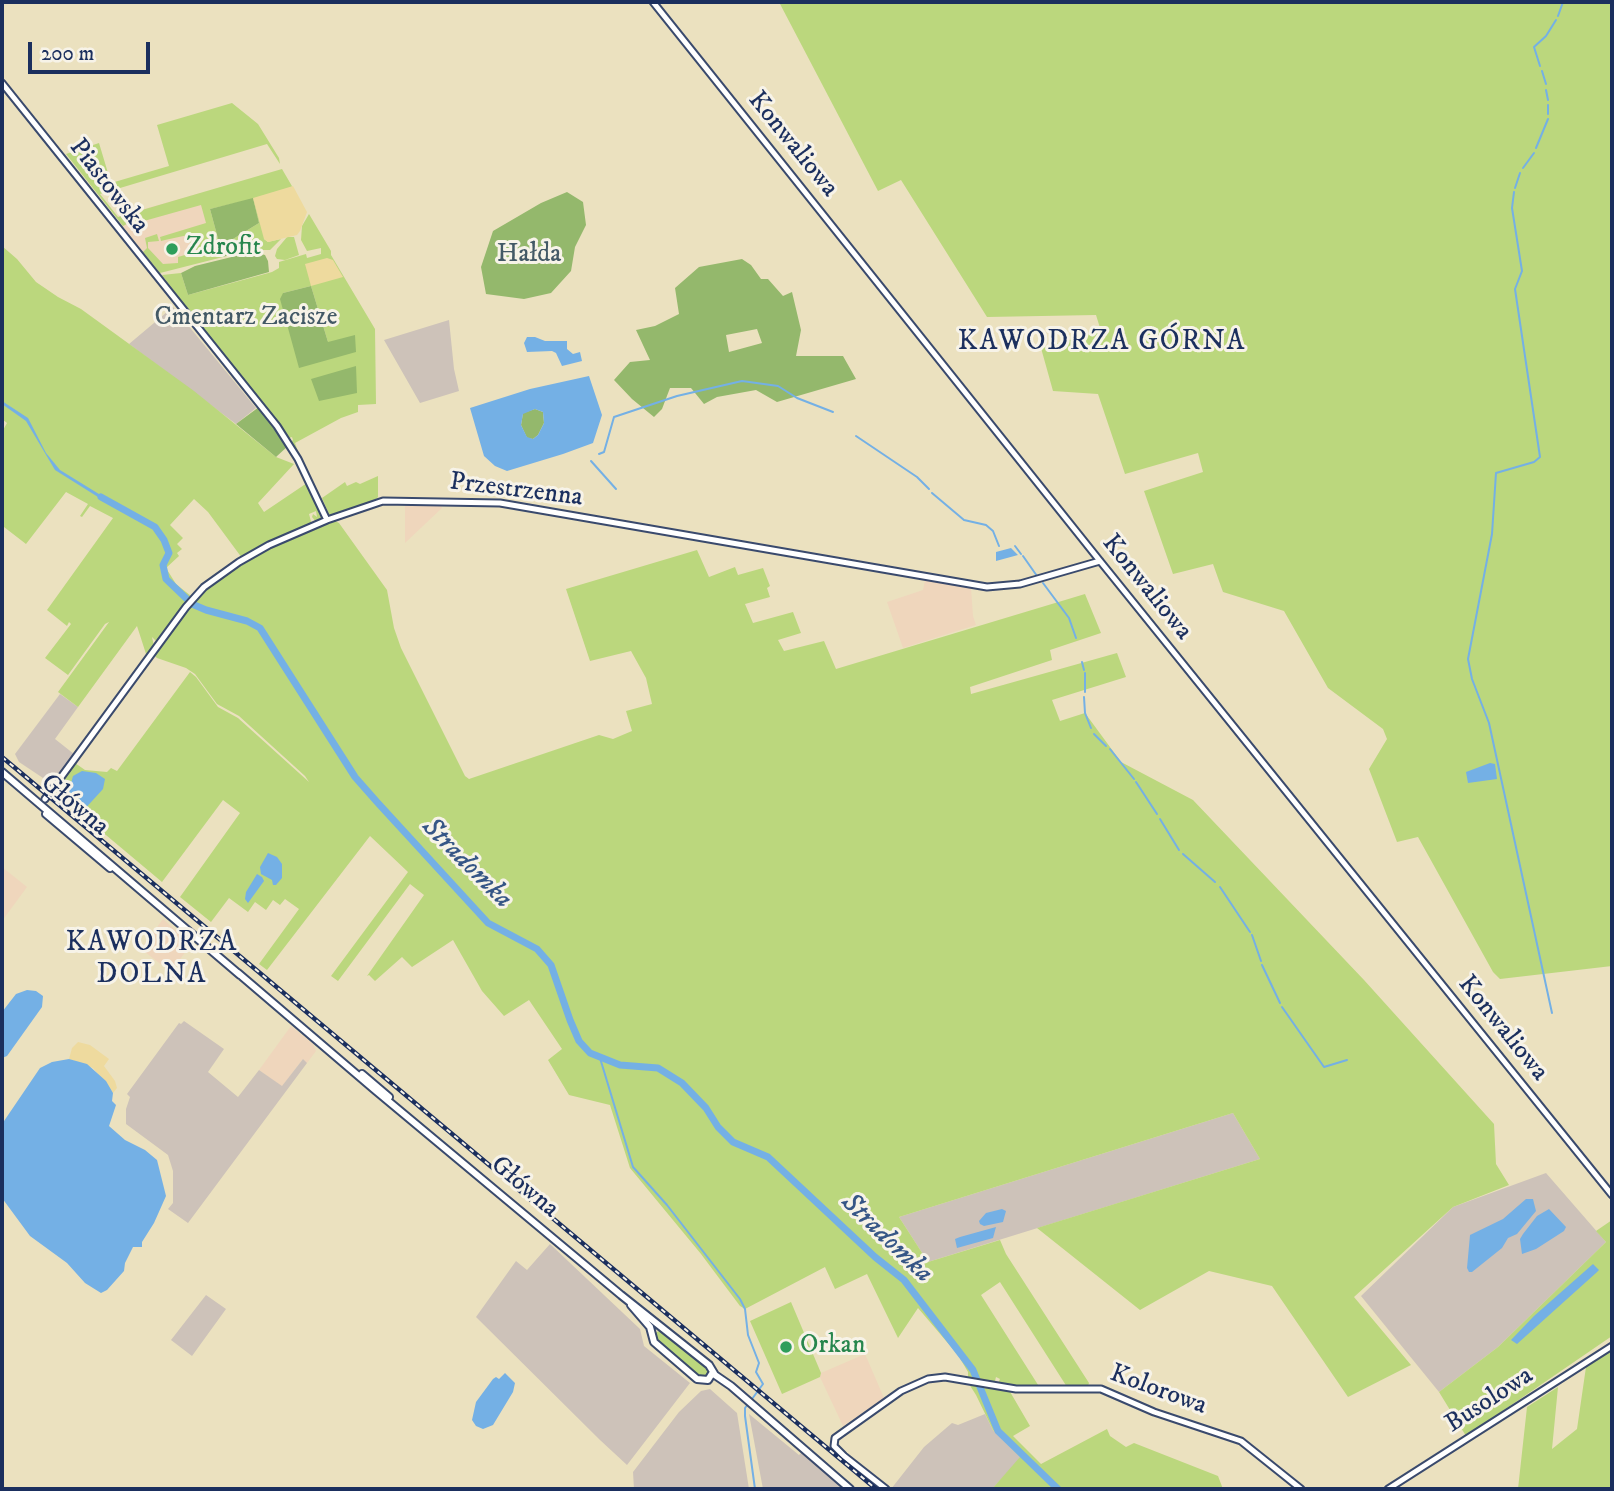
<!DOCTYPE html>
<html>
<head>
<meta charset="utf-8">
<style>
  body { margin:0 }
  #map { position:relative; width:1614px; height:1491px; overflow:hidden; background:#ebe1bf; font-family:"IM FELL DW Pica",serif }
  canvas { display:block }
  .frame { position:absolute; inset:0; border:4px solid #1b2f5e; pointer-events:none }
  .scale { position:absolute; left:28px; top:42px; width:122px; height:32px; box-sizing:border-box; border:4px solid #1b2f5e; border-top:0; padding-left:9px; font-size:21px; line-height:24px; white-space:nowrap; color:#1b2f5e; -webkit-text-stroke:5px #f7f3e8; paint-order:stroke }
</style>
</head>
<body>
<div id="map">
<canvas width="1614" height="1491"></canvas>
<div class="frame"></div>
<div class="scale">200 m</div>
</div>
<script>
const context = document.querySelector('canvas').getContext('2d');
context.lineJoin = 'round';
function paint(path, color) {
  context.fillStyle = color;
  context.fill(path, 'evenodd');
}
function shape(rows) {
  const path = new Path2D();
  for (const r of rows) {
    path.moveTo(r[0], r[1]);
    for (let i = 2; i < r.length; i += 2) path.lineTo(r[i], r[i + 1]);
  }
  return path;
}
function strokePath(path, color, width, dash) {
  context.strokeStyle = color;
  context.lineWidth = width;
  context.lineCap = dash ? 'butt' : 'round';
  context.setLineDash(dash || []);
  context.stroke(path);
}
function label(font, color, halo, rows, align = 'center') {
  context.font = font + ' "IM FELL DW Pica",serif';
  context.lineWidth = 6;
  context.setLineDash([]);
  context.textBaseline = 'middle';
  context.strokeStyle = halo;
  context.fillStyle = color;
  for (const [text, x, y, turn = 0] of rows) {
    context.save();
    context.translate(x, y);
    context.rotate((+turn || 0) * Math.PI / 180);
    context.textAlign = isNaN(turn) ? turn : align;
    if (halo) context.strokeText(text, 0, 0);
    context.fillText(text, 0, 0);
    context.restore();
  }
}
paint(shape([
  [200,193,218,258,158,271,116,217],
  [441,505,442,508,405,543,405,506],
  [925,580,971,588,973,616,976,625,903,648,887,602,923,590],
  [2,867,27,887,2,921],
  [163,919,191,944,171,972,141,949],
  [291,1026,313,1044,316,1051,307,1063,302,1060,282,1087,259,1070],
  [865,1354,884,1398,843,1426,820,1377,821,1373]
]), '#efd6bc');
paint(shape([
  [173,307,256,408,236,424,129,344],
  [449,320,454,369,459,391,420,403,384,340],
  [60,694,78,707,55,739,74,754,52,784,19,762,15,754],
  [184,1021,224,1049,208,1072,238,1097,259,1070,282,1086,303,1059,307,1063,188,1223,168,1209,173,1203,173,1171,168,1155,126,1124,126,1109,130,1097,127,1094,179,1023,181,1024],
  [1233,1113,1260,1159,928,1262,899,1217],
  [1546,1173,1606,1242,1498,1347,1439,1392,1361,1296,1453,1207],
  [550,1244,640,1329,644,1346,690,1383,627,1465,600,1440,476,1317,516,1261,527,1270],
  [206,1295,226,1309,192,1356,171,1340],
  [710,1389,737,1413,749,1489,634,1489,633,1472,679,1412,701,1391],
  [749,1414,799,1455,805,1449,855,1489,763,1489],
  [985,1414,993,1430,1021,1458,992,1489,891,1489,924,1447,952,1423,958,1425]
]), '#cdc2b9');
paint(shape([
  [779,2,1612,2,1612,966,1500,979,1493,972,1418,837,1397,842,1369,769,1387,739,1383,729,1328,688,1284,611,1223,592,1213,564,1173,574,1144,491,1203,472,1198,453,1125,474,1098,394,1053,391,1041,348,1101,331,1096,315,987,317,901,180,878,191],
  [232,103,258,124,279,158,280,164,267,144,100,194,118,217,282,169,296,193,292,186,264,239,268,242,281,239,270,250,251,250,236,253,233,239,259,223,253,199,210,209,223,257,160,273,143,252,147,248,145,238,157,234,159,241,148,242,148,248,163,264,178,263,178,257,192,253,188,235,165,240,161,241,160,237,206,223,201,205,144,221,144,224,139,225,127,224,123,226,66,154,99,143,111,183,169,166,157,125],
  [309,214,331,251,331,255,375,329,376,404,358,405,358,412,341,418,295,443,300,457,291,442,293,440,292,437,289,438,253,390,194,318,162,275,181,273,188,295,272,272,279,268,279,262,306,254,307,258,321,254,321,248,307,251,301,240,302,226],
  [311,286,328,342,283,293],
  [287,237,294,237,299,255,285,260,277,259,275,256,277,249],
  [2,246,17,259,36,282,58,297,81,309,194,391,276,457,294,464,258,503,264,512,307,483,322,514,321,521,317,523,312,517,313,514,317,517,316,511,309,514,312,525,269,543,242,558,208,512,194,499,170,525,183,538,177,544,182,549,177,553,179,556,166,568,176,584,191,596,159,641,156,641,152,637,154,646,147,657,137,626,78,707,58,692,109,622,105,624,68,675,45,658,71,624,69,622,67,626,47,610,113,518,90,506,82,517,80,516,88,504,66,492,26,544,4,527,2,529,2,432,7,423,2,419],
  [378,476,378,497,374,502,332,516,329,514,322,498,345,482,347,486,356,482,360,484],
  [335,521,339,523,387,590,394,628,401,648,465,776,469,779,599,735,613,739,632,731,626,711,652,704,646,678,631,651,590,661,566,589,697,550,709,577,735,567,738,575,763,568,770,586,767,588,770,597,745,604,753,623,793,612,801,633,778,640,784,651,824,641,836,669,1085,594,1101,633,1050,650,1052,660,970,687,971,694,1117,653,1126,677,1052,700,1060,721,1085,713,1121,762,1193,800,1364,980,1494,1124,1496,1164,1509,1185,1453,1207,1354,1297,1411,1365,1348,1397,1272,1286,1209,1271,1140,1310,1037,1228,1260,1159,1233,1113,899,1217,928,1262,1000,1240,1006,1254,1089,1383,1088,1386,1067,1387,1000,1282,981,1295,1040,1388,997,1385,1000,1379,996,1377,994,1385,968,1380,968,1372,958,1355,918,1308,898,1338,867,1274,835,1289,825,1267,745,1309,740,1306,701,1254,630,1168,610,1105,569,1095,548,1060,562,1049,529,1000,504,1016,482,991,453,940,412,967,402,957,375,981,369,975,367,976,424,895,410,884,338,981,331,976,408,872,370,836,267,970,259,964,299,909,285,899,280,905,273,900,266,910,255,902,248,912,229,898,211,922,180,897,240,813,223,800,162,882,94,825,73,811,55,793,75,763,85,770,107,772,111,768,117,771,190,672,196,677,218,707,238,718,309,782,305,776,239,716,217,704,195,674,186,668,157,658,154,655,199,594,217,581,270,547],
  [1612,1220,1612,1336,1466,1436,1439,1392,1498,1347,1606,1242,1596,1231],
  [791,1302,821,1373,820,1377,782,1394,750,1321],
  [659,1331,662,1331,707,1365,710,1374,702,1378,695,1374,658,1344,655,1333],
  [1612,1350,1612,1489,1518,1489,1527,1407,1558,1387,1552,1449,1577,1429,1586,1367],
  [969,1384,1009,1390,1030,1426,1013,1436,1041,1464,1107,1429,1110,1436,1126,1447,1134,1443,1218,1476,1223,1489,992,1489,1020,1457,993,1430,976,1395]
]), '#bbd77d');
paint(shape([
  [567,192,583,202,586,225,575,247,571,271,551,293,524,299,486,294,481,267,493,231,541,203],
  [253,198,259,223,233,239,236,253,223,257,210,209],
  [252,252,265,255,268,261,269,272,188,295,181,273,195,266],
  [742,259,751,265,761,279,768,279,783,296,792,292,801,330,796,356,843,356,856,379,777,402,756,390,717,397,704,404,691,388,670,388,662,409,654,417,632,399,614,380,630,362,650,360,636,330,655,326,679,314,675,288,699,267],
  [757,329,762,343,729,352,726,335],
  [311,286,328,342,355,335,356,352,299,368,280,299,283,293],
  [356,366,357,393,319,401,311,379],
  [259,407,288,446,276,457,236,424],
  [535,409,543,412,544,423,538,435,533,439,527,438,521,425,523,413]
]), '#94b86c');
paint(shape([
  [293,186,307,212,300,231,297,235,268,242,264,239,253,198],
  [327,258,333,260,343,277,311,286,305,264],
  [78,1042,90,1045,109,1059,104,1066,115,1081,117,1088,113,1093,93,1068,69,1059,72,1048]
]), '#eeda9e');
paint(shape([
  [527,337,535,337,545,341,567,341,567,349,573,354,580,352,582,361,562,366,556,353,552,351,527,352,524,343],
  [589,376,602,415,593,443,563,454,507,471,495,466,484,456,470,408,530,389],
  [535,409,543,412,544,423,538,435,533,439,527,437,521,425,523,414],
  [2,401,28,418,46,453,60,470,107,499,106,502,55,470,26,421,2,404],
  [1011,548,1018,555,996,561,996,552],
  [1490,763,1495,764,1497,779,1468,783,1466,772],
  [82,771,96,773,105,779,103,789,82,812,71,807,67,797,73,776],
  [268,853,277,857,282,864,282,878,276,885,273,885,272,880,261,874,260,867],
  [257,874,262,877,264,881,248,903,245,899,246,892],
  [27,990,36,991,43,996,42,1007,7,1056,2,1058,2,1012,16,994],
  [69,1059,87,1064,106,1081,113,1093,112,1101,116,1105,109,1126,125,1140,145,1150,157,1160,166,1196,154,1223,142,1242,142,1247,133,1247,125,1263,124,1271,107,1290,101,1293,85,1283,67,1263,30,1236,2,1198,2,1124,40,1068,52,1062],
  [1526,1199,1533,1199,1536,1211,1517,1234,1508,1238,1502,1248,1472,1272,1469,1272,1467,1268,1470,1235,1503,1219],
  [1002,1209,1006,1211,1003,1222,984,1226,980,1224,979,1221,986,1213],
  [1549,1209,1566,1227,1564,1231,1536,1249,1522,1254,1520,1239,1523,1234,1537,1216],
  [996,1227,993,1238,957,1248,955,1239,960,1237],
  [1593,1264,1599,1270,1596,1273,1517,1344,1511,1340,1534,1316],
  [505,1373,515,1383,513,1392,493,1425,483,1429,476,1426,472,1420,476,1402,493,1379,496,1377,499,1379]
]), '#74b0e5');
strokePath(shape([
  [1558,16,1563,2],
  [1540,66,1534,47,1546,36,1556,20],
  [1542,71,1546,84],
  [1546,90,1548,100],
  [1548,105,1548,114],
  [1536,148,1548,119],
  [1523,168,1534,153],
  [1515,188,1520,173],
  [1514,192,1512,208,1522,271,1515,289,1540,457,1534,462,1496,473,1492,534,1468,659,1472,679,1489,723,1552,1013],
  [856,436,917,477,929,489],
  [599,454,604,452,614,417,677,396,742,381,778,386,797,398,833,412],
  [591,461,616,489],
  [932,493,964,520,986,525,993,531,999,546],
  [1015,546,1021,554],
  [1023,556,1037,576],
  [1043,583,1069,618,1076,638],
  [1082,662,1084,670],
  [1085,673,1085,692],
  [1084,697,1085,713,1091,728],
  [1094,734,1106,746],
  [1110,749,1134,779],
  [1136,782,1157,814],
  [1160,819,1179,850],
  [1183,854,1215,882],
  [1220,887,1250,932],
  [1252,935,1261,961],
  [1262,965,1280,1003],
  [1282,1007,1324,1067,1347,1060],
  [600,1058,633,1167,667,1205,740,1299,745,1309,748,1335,759,1363,756,1372,763,1384,752,1399],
  [748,1404,745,1408,745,1416,755,1489]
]), '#74b0e5', 2);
strokePath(shape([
  [101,497,155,527,164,540,169,553,163,565,166,579,190,602],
  [192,604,206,610,247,621,260,628,355,777,377,802,488,923,537,949,551,965,570,1020,579,1041,590,1053,620,1065,658,1068,682,1083,706,1108,718,1127,733,1142,768,1157,875,1257,904,1280,973,1370,998,1431,1058,1489]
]), '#74b0e5', 7);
const tertiary = shape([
  [653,2,1100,561,1612,1195],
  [2,83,277,426,298,459,327,520],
  [45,799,186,607,204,587,239,562,269,545,327,520,383,501,500,503,987,587,1020,584,1100,561],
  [886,1489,844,1456,834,1446,835,1438,901,1391,928,1379,945,1377,1016,1389,1101,1389,1154,1412,1241,1441,1301,1489],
  [1388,1489,1612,1346]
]);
const primary = shape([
  [2,772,240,975],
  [46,814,110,868],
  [238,973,375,1090,621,1295,709,1365,715,1375,731,1386,850,1489],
  [362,1074,389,1097],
  [631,1305,650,1327,654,1342,697,1379,708,1380,713,1372]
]);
strokePath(tertiary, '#3a4a6d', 9);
strokePath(primary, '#3a4a6d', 10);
strokePath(tertiary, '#fff', 5);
strokePath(primary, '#fff', 6);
const rail = shape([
  [2,757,876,1489]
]);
strokePath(rail, '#1b2f5e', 4.5);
strokePath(rail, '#f7f3e8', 2, [5]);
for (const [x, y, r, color] of [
  [172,249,7,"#2e9e5b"],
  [786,1347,7,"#2e9e5b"]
]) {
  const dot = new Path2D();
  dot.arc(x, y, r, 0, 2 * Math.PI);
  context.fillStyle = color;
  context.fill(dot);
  strokePath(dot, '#f7f3e8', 2.5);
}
label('26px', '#1b2f5e', '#f7f3e8', [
  ["Konwaliowa",792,145,51],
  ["Piastowska",108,187,52],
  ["Przestrzenna",516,491,7],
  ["Konwaliowa",1146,588,51],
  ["Główna",74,806,40],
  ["Konwaliowa",1502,1029,51],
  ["Główna",524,1188,40],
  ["Kolorowa",1158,1391,20],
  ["Busolowa",1490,1401,-33]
]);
label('26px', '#27864d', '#f7f3e8', [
  ["Zdrofit",186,249],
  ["Orkan",800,1347]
], 'left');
label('26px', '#435966', '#f7f3e8', [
  ["Hałda",529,256],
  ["Cmentarz Zacisze",246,319]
]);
context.letterSpacing = '2px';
label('28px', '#1b2f5e', '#f7f3e8', [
  ["KAWODRZA GÓRNA",1102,343],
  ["KAWODRZA",152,944],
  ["DOLNA",152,976]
]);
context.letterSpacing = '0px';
label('italic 28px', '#365686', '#f7f3e8', [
  ["Stradomka",466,864,45],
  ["Stradomka",886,1239,44]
]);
</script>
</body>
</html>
